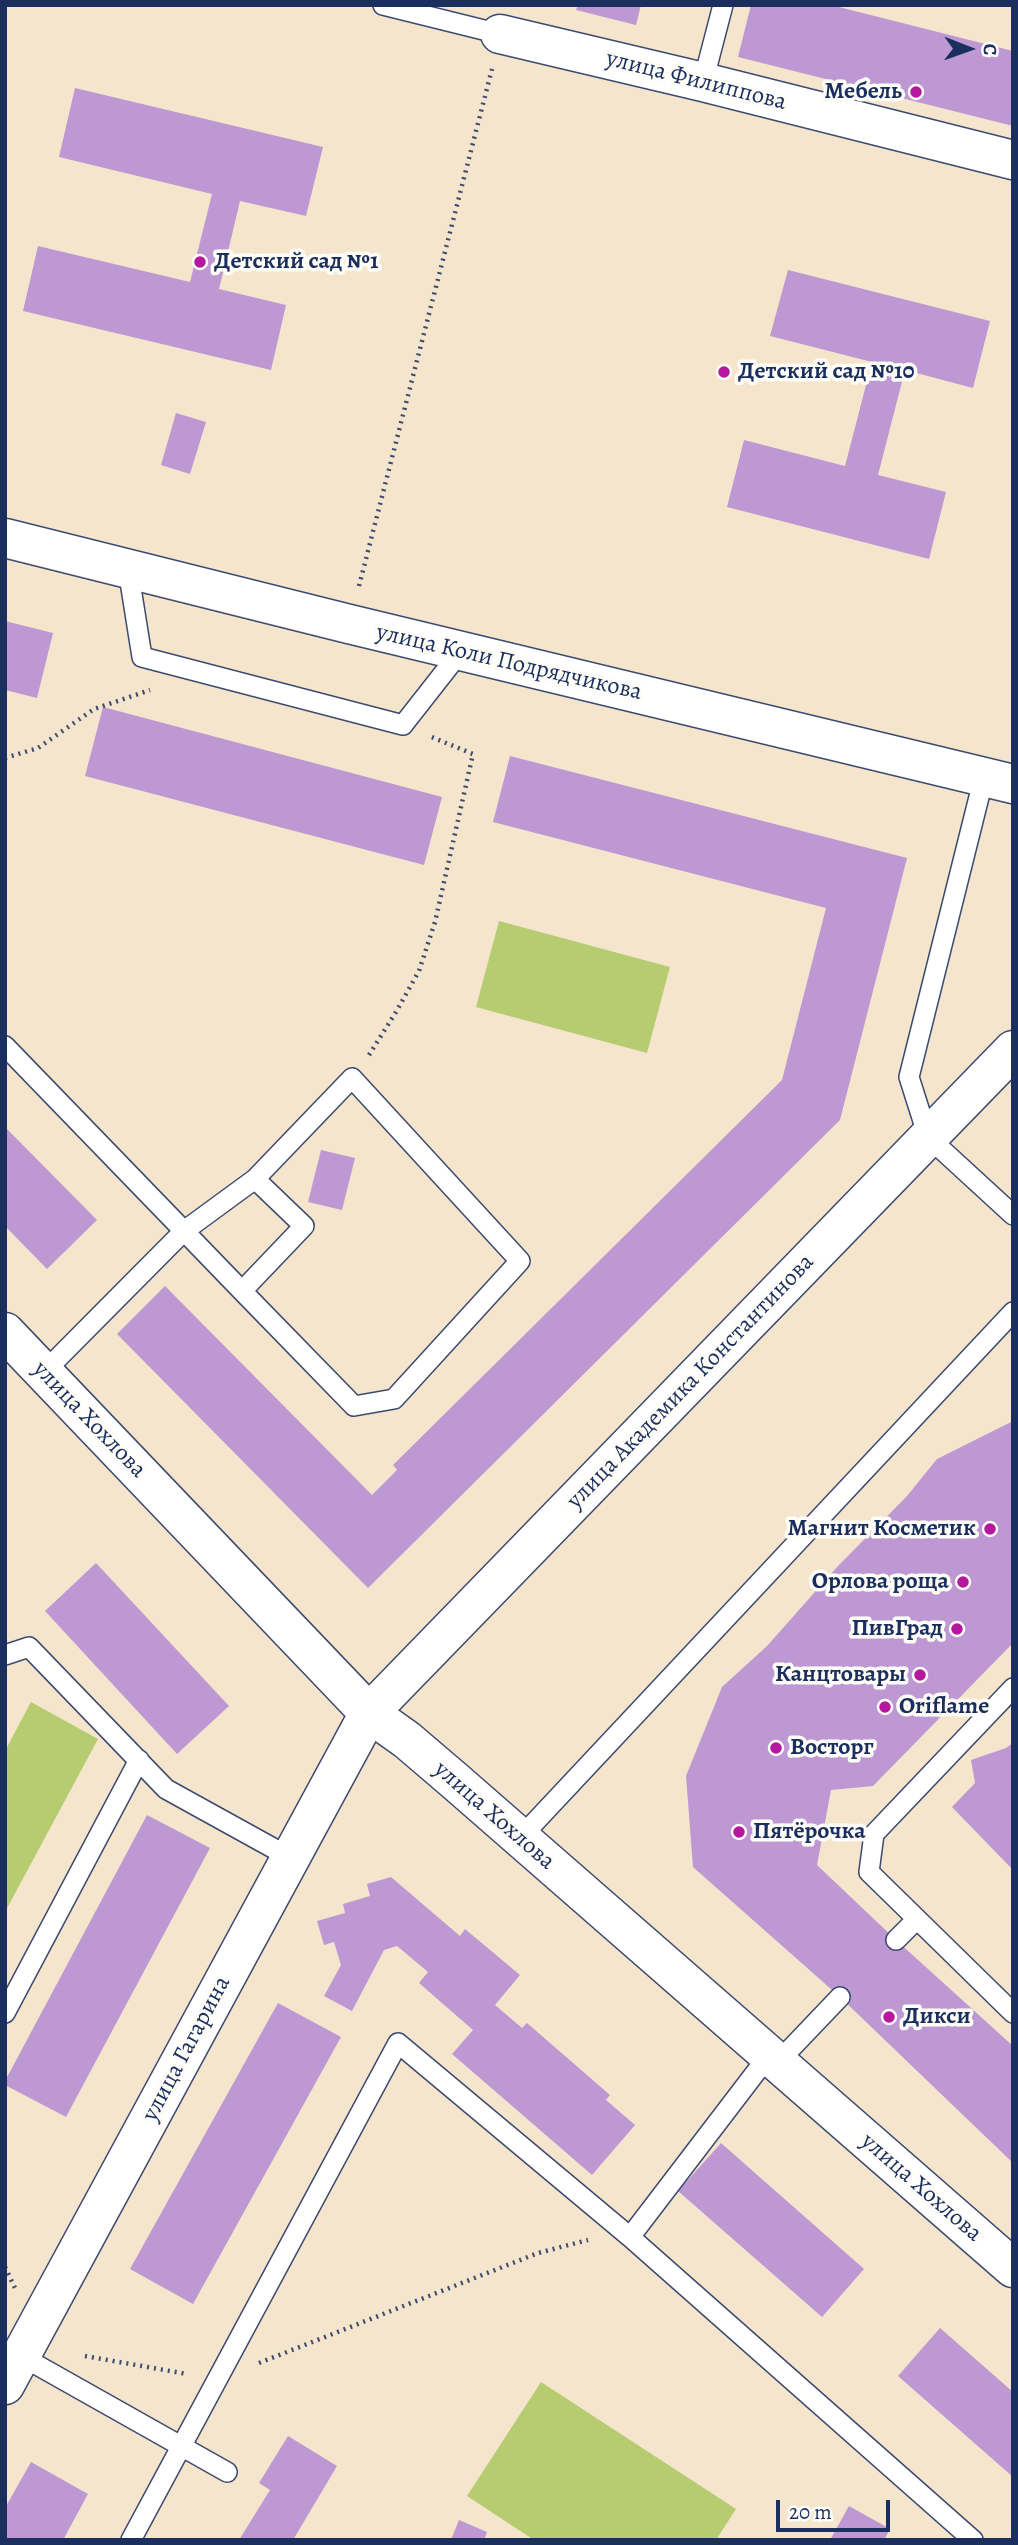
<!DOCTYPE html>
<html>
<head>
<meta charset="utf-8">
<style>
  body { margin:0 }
  #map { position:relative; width:1018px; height:2545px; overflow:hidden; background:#f5e5cd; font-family:Alegreya,serif }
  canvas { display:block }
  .frame { position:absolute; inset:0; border:7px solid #1b2f5e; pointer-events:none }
  .north { position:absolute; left:934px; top:14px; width:70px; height:70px; -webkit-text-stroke:5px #fdfcf7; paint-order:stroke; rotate:91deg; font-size:19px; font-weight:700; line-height:28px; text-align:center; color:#1b2f5e }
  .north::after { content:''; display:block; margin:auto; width:24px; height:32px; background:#1b2f5e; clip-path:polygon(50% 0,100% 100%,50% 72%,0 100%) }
  .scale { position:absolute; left:776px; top:2500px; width:114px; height:32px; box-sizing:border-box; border:4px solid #1b2f5e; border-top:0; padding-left:9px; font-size:21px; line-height:24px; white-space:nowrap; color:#1b2f5e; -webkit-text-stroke:5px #fdfcf7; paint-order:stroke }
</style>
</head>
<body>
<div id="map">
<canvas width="1018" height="2545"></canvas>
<div class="frame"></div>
<div class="north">С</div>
<div class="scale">20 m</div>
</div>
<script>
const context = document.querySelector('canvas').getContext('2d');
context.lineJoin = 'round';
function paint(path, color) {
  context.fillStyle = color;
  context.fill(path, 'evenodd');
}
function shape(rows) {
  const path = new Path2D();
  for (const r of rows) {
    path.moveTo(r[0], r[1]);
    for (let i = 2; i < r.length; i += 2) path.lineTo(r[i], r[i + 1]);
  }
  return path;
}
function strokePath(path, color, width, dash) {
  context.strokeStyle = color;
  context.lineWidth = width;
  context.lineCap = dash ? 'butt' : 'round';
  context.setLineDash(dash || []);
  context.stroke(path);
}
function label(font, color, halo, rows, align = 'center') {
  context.font = font + ' Alegreya,serif';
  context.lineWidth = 7;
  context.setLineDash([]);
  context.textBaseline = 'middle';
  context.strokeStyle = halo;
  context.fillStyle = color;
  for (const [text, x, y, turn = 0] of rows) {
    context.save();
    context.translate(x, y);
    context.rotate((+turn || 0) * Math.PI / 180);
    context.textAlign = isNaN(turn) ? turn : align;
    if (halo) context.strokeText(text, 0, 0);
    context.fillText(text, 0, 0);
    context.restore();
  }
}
paint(shape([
  [499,921,670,967,647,1053,476,1007],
  [31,1702,98,1739,5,1912,5,1751],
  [541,2382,736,2509,716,2540,534,2540,467,2496]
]), '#b5cc70');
paint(shape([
  [578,5,641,5,636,25,576,10],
  [751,5,831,5,1013,51,1013,126,738,57],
  [75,88,323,147,306,216,240,201,219,289,286,305,271,370,23,311,38,246,190,282,212,194,59,157],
  [788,270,990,321,973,388,905,370,878,475,946,492,929,559,727,507,744,440,845,466,872,362,770,336],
  [176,413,206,422,190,474,161,465],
  [5,621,53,633,37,698,5,690],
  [103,707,442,797,424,865,85,776],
  [510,756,907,858,840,1120,368,1588,117,1334,165,1286,372,1495,397,1470,393,1465,782,1080,826,908,493,822],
  [5,1127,97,1220,47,1269,5,1226],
  [321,1150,355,1158,342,1210,308,1202],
  [1013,1421,1013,1643,873,1786,831,1790,817,1865,896,1940,1013,2046,1013,2163,840,1997,693,1867,686,1776,722,1687,767,1646,838,1566,907,1496,937,1459],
  [96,1563,229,1706,177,1754,45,1611],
  [1013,1743,1013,1870,952,1807,975,1783,971,1760,1006,1748],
  [147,1815,210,1848,66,2117,5,2085,5,2081],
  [391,1877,460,1936,465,1929,520,1975,495,2005,522,2028,527,2023,610,2095,606,2100,635,2125,592,2175,452,2054,473,2030,419,1983,428,1972,397,1946,384,1950,352,2011,324,1996,341,1965,334,1942,324,1945,317,1921,345,1913,343,1904,370,1896,367,1884],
  [278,2003,341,2037,193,2304,130,2269],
  [721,2143,864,2269,822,2317,678,2191],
  [940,2328,1013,2392,1013,2477,898,2376],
  [288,2436,337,2466,293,2540,239,2540,270,2490,259,2483],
  [31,2462,88,2494,63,2540,5,2540,5,2508],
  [849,2506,890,2529,884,2540,830,2540],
  [459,2520,487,2532,484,2540,451,2540]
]), '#bd98d3');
const service = shape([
  [383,5,500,34],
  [703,82,723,5],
  [128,569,142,657,403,725,461,651],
  [984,777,909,1077,928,1137,1013,1215],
  [5,1046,184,1231,242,1291,354,1406,394,1399,520,1261,352,1078,255,1179,184,1231,44,1372],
  [242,1291,304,1226,255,1179],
  [5,1655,29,1647,166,1789,291,1858],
  [1013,1688,874,1834,869,1872,1013,2013],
  [520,1838,1013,1312],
  [896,1940,917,1919],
  [5,2013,139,1760],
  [777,2063,840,1997],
  [630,2237,769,2055],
  [21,2356,227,2472],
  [131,2540,398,2043,630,2237,973,2540]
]);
const minor = shape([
  [500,34,703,82,1013,160],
  [5,538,349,624,1013,784],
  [5,1332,369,1713,407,1740,455,1781,1013,2268],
  [5,2385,369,1713,1013,1050]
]);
strokePath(service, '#3c4a6f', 22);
strokePath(minor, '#3c4a6f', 41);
strokePath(shape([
  [359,586,492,69],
  [5,758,38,748,94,709,150,690],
  [369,1055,396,1012,419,971,435,922,473,754,429,736],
  [5,2267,15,2288],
  [85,2356,187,2374],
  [259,2363,538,2253,588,2240]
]), '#3c4a6f', 4.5, [2, 5]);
strokePath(service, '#fff', 19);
strokePath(minor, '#fff', 38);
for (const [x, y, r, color] of [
  [916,92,7,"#b5179e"],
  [200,262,7,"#b5179e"],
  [724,372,7,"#b5179e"],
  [990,1529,7,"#b5179e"],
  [963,1582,7,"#b5179e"],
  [957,1629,7,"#b5179e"],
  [920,1675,7,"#b5179e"],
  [885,1707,7,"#b5179e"],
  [776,1748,7,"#b5179e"],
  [739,1832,7,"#b5179e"],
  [889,2017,7,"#b5179e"]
]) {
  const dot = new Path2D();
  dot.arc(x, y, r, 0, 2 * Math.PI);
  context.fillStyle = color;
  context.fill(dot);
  strokePath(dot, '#fdfcf7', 2.5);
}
label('24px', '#1b2f5e', '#fdfcf7', [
  ["улица Филиппова",696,81,14],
  ["улица Коли Подрядчикова",509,663,13],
  ["улица Академика Константинова",691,1382,-46],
  ["улица Хохлова",89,1420,46],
  ["улица Хохлова",494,1816,41],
  ["улица Гагарина",187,2049,-62],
  ["улица Хохлова",921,2188,41]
]);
label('bold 24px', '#1b2f5e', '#fdfcf7', [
  ["Мебель",902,92,"right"],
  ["Детский сад №1",214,262],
  ["Детский сад №10",738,372],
  ["Магнит Косметик",976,1529,"right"],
  ["Орлова роща",949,1582,"right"],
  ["ПивГрад",943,1629,"right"],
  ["Канцтовары",906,1675,"right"],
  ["Oriflame",899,1707],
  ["Восторг",790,1748],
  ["Пятёрочка",753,1832],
  ["Дикси",903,2017]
], 'left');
</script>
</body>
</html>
